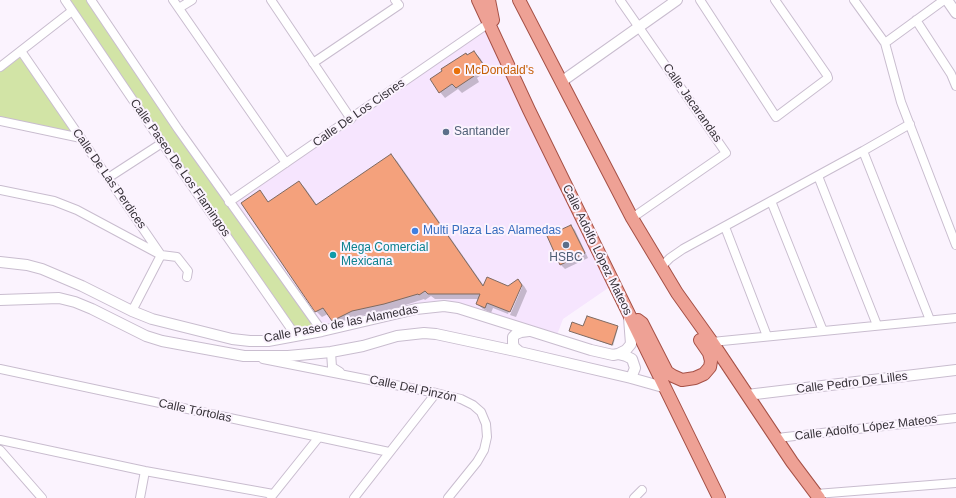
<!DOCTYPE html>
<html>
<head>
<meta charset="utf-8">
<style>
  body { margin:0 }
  canvas { display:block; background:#fbf3fe }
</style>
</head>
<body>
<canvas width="956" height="498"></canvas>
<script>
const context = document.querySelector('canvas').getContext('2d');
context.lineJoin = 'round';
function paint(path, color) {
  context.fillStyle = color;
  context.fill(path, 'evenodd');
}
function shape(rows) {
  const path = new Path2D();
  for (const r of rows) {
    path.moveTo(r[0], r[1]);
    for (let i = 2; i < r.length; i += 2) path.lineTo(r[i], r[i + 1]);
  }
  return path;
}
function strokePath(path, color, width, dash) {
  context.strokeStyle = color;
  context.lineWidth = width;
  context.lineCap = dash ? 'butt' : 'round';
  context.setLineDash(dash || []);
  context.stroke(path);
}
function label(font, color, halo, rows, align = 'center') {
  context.font = font + ' Arial,sans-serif';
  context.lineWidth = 4;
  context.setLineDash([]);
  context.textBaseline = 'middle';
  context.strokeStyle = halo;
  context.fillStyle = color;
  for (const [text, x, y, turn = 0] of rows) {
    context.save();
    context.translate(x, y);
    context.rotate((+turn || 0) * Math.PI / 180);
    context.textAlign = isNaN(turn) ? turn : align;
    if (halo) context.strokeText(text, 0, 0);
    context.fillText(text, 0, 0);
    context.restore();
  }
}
paint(shape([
  [489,23,614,284,563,319,557,335,444,306,322,331,229,202]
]), '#f6e5fe');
paint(shape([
  [66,0,91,0,322,331,296,336],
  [21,51,81,138,0,121,0,67]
]), '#d2e4a6');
paint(shape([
  [474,52,480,58,488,70,477,78,479,82,462,93,458,89,445,98,440,92,468,56],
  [391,155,397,161,484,286,508,287,518,281,524,286,527,291,516,317,510,315,522,287,520,287,508,314,493,308,491,313,483,309,477,304,479,299,435,299,431,296,425,300,424,299,390,310,358,316,338,327,328,314,322,317,316,311,260,192,269,203,299,182,305,188,317,205],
  [571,226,575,230,588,258,565,269,561,265,548,237],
  [584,327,617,327,618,328,613,346,570,331]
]), '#0003');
const building = shape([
  [474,51,483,64,472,72,474,76,456,88,452,84,439,93,430,79,442,71,441,69,466,53,467,55,474,51],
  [391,154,483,286,487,277,508,286,518,279,522,285,510,312,487,303,485,308,476,304,480,294,428,294,425,291,419,295,418,294,384,304,352,311,332,321,323,308,315,312,241,203,260,190,268,202,299,181,316,205,391,154],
  [571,225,585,253,560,265,547,236,571,225],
  [587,316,618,326,612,345,569,331,572,322,583,326,587,316]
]);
paint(building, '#f4a17c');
strokePath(building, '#7e6a61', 1);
const minor = shape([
  [65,0,162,143,296,336],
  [91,0,178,129,322,331],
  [173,0,286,163],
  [271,0,351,119],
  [620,0,726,153,632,218],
  [700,0,776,117,828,78,827,75,775,0],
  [854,0,885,43,901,102,956,245],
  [179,8,192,0],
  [916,20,951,74,956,86],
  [885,43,944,0],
  [21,51,161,255],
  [313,63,399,5,395,0],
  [0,67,72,11],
  [0,121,81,138],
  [863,151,930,320],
  [818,176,877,325],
  [108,178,162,143],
  [0,190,54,201,77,210,161,255,177,257,188,271,187,277],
  [771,201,823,331],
  [229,202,489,23],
  [725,227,767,336],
  [662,266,670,258,683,249,863,151,910,124],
  [132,311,161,255],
  [712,342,956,318],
  [331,352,332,367,340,372],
  [263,359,436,393,461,399,473,405,481,412,486,424,487,437,484,450,477,462,448,498],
  [0,369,389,452],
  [777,438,956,418],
  [0,440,145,471,273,494],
  [0,450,42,498],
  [816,494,956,483],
  [271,497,319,437],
  [140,498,145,471],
  [354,498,436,393],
  [634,498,642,490]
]);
const tertiary = shape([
  [947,0,956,13],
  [561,82,677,0],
  [0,262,27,265,42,269,82,286,132,311,152,319,232,339,250,341,268,341,322,331,416,309,444,306,458,308,591,350,613,355,618,354,626,350,631,344,629,318],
  [0,300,59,298,75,302,92,309,146,336,162,341,244,356,288,356,331,352,363,346,397,336,424,333,436,334,520,352,631,378,663,387],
  [520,352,514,347,513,343,513,337,516,334,521,332,529,331],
  [618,354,626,356,632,359,635,368,631,378],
  [747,395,956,370]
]);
const primary = shape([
  [478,0,529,110,719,498],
  [489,0,493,20],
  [519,0,632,218,677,293,712,342,792,462,819,498],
  [638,320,642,323,667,372,673,376,682,380,695,378,704,374,710,367,711,361,709,353,700,340]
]);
strokePath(minor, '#c9bdcf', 10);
strokePath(tertiary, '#c9bdcf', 12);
strokePath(primary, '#a65147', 14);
strokePath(minor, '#fff', 8);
strokePath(tertiary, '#fff', 10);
strokePath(primary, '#eea195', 12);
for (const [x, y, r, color] of [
  [457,71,4,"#e8710a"],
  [446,132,4,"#5c6f8a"],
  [415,231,4,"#3f7fe0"],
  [566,245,4,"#5c6f8a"],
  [333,255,4,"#0f9aa8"]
]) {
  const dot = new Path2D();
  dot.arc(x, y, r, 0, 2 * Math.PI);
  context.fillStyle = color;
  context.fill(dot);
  strokePath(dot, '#fbf3fe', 1.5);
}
label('12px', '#c56008', '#fbf3fe', [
  ["McDondald's",465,71]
], 'left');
label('12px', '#353037', '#fbf3fe', [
  ["Calle Jacarandas",692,103,55],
  ["Calle De Los Cisnes",359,113,-35],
  ["Calle Paseo De Los Flamingos",180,168,55],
  ["Calle De Las Perdices",109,179,55],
  ["Calle Adolfo López Mateos",597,250,64],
  ["Calle Paseo de las Alamedas",341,324,-11],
  ["Calle Pedro De Lilles",852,383,-7],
  ["Calle Del Pinzón",413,389,12],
  ["Calle Tórtolas",195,411,12],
  ["Calle Adolfo López Mateos",866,428,-7]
]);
label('12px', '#4e5e75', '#fbf3fe', [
  ["Santander",454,132],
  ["HSBC",566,258,"center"]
], 'left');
label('12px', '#366cbe', '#fbf3fe', [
  ["Multi Plaza Las Alamedas",423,231]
], 'left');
label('12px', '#0d838f', '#fbf3fe', [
  ["Mega Comercial",341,248],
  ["Mexicana",341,262]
], 'left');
</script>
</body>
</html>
